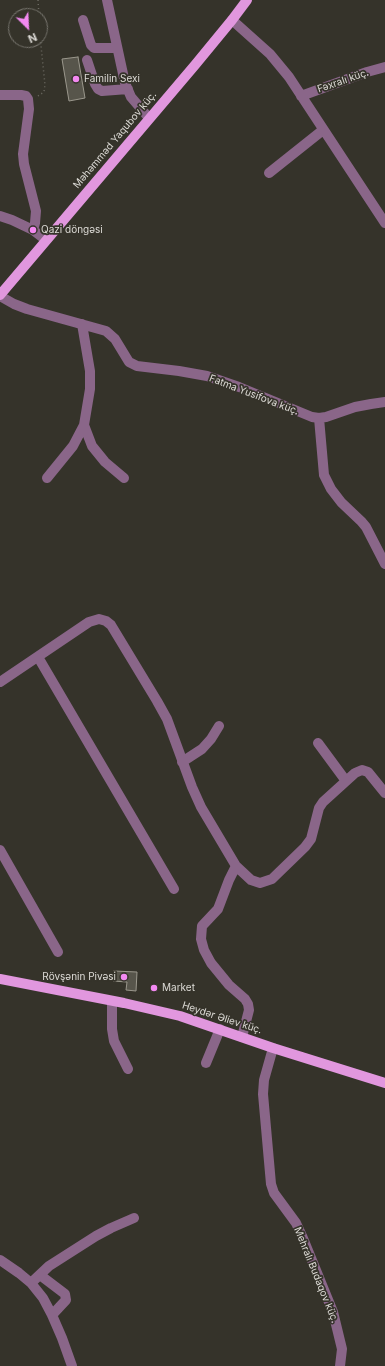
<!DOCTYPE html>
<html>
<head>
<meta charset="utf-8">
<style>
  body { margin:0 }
  #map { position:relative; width:385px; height:1366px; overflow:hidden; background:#35332a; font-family:Inter,sans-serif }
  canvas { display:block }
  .north { position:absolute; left:8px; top:8px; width:40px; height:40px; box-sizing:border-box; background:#35332a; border:1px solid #78766f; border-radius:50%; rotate:156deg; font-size:11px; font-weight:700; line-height:16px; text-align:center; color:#dddbd6 }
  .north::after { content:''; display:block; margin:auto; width:14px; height:18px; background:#f389f1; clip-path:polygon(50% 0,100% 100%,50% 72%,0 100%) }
</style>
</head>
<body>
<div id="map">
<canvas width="385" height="1366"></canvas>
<div class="north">N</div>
</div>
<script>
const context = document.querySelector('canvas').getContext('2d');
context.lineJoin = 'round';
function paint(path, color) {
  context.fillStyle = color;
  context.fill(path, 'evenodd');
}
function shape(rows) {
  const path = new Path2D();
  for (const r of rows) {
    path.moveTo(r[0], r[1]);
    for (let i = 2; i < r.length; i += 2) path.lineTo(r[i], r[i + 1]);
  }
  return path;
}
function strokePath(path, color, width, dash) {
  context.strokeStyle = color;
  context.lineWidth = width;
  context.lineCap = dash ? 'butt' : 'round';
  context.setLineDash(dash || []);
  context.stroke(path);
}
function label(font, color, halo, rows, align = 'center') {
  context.font = font + ' Inter,sans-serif';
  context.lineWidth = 3.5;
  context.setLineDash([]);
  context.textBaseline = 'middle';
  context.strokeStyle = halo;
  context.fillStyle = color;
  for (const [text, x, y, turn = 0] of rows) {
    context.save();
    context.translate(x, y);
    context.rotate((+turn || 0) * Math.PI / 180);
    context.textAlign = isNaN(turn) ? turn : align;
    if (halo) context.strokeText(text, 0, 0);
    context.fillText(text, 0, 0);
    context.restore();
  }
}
const building = shape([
  [78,57,85,98,69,101,62,59,78,57],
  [114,971,137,972,136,991,126,990,127,982,113,981,114,971]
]);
paint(building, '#57554b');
strokePath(building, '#9b988d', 1);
strokePath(shape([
  [38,0,39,16],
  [38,96,44,92,45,85,40,36]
]), '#6b6961', 1.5, [1, 3]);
strokePath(shape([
  [107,0,125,83,131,97,149,118],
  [83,20,91,45,94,48,117,48],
  [232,20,270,54,289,77,385,223],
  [87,60,95,84,98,89,102,91,128,89],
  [0,95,21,95,26,96,28,99,29,109,23,154,24,164,36,211,35,223,33,230],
  [301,96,367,72,385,67],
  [269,173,323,130],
  [0,216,12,220,33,230,46,240],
  [0,296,14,304,27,309,106,331,115,339,129,362,137,366,179,371,207,376,239,387,312,417,319,418,326,417,355,407,371,404,385,402],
  [82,324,90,371,90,389,84,425,92,446,105,462,124,478],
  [319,418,324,475,331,489,341,502,361,521,366,527,385,564],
  [47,478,73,446,84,425],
  [38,657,174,889],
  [0,682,89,622,99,619,106,621,111,625,157,701,167,719,192,787,201,807,236,866,251,880,260,883,272,879,305,847,311,839,319,808,323,802,355,773,362,770,368,772,385,793],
  [318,743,346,781],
  [182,762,202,749,211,739,219,726],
  [0,850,58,952],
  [236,866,229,880,218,909,202,926,201,939,204,950,211,963,229,985,245,999,248,1004,249,1010,242,1037],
  [112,1001,112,1029,114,1041,128,1069],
  [273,1048,264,1080,263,1094,271,1184,274,1193,296,1223,302,1236,333,1312,342,1349,340,1366],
  [206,1063,220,1029],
  [0,1260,19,1273,31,1283,43,1298,52,1315,62,1338,72,1366],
  [40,1275,65,1294,66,1300,52,1315],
  [31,1283,49,1266,96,1236,111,1228,134,1218]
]), '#8a6689', 10);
strokePath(shape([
  [0,295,195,65,232,20,247,0],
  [0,979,124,1003,180,1016,273,1048,385,1083]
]), '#e197de', 10);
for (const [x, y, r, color] of [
  [76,79,4,"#f389f1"],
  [33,230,4,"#f389f1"],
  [124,977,4,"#f389f1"],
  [154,988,4,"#f389f1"]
]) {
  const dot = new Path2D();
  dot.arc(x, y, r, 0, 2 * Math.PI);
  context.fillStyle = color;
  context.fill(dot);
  strokePath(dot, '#35332a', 1.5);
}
label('10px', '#dddbd6', '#35332a', [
  ["Familin Sexi",84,79],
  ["Qazi döngəsi",41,230],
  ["Rövşənin Pivəsi",116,977,"right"],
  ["Market",162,988]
], 'left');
label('10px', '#dddbd6', '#35332a', [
  ["Fəxralı küç.",343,81,-19],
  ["Məhəmməd Yaqubov küç.",115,140,-50],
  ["Fatma Yusifova küç.",254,395,21],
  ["Heydər Əliev küç.",222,1018,18],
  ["Mehralı Budaqov küç.",316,1275,68]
]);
</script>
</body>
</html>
